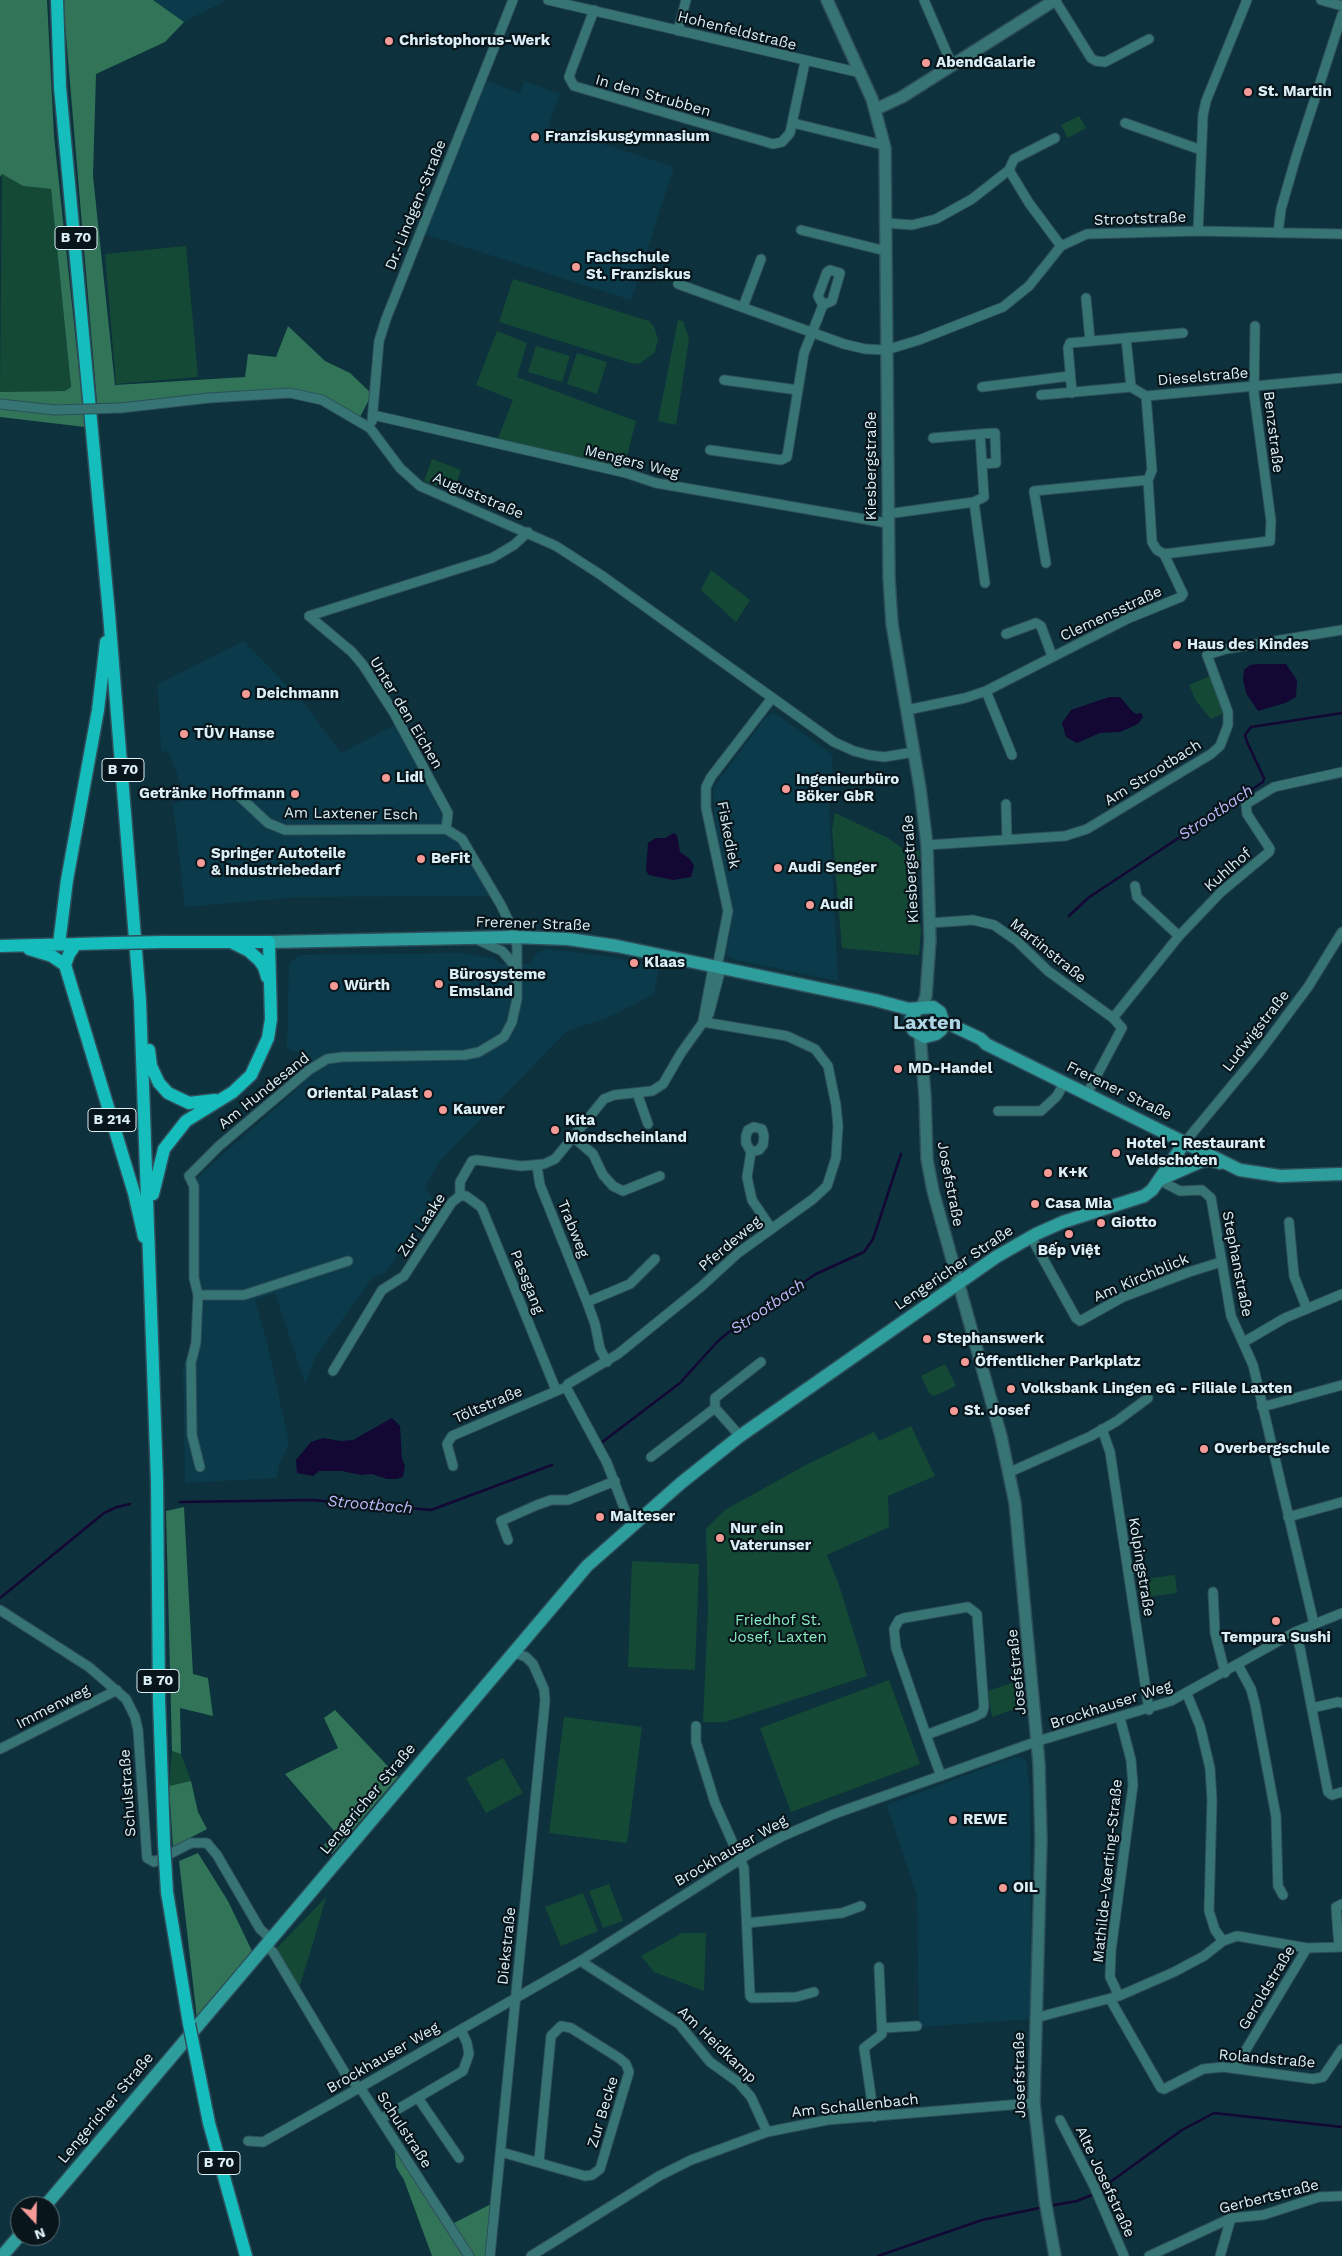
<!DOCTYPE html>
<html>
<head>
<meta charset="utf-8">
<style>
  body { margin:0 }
  #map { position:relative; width:1342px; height:2256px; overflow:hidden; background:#0d313d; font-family:"Work Sans",sans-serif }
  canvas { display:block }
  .north { position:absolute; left:10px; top:2196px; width:50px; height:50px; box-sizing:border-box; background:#08161c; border:1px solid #5d6d74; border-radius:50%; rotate:159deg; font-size:14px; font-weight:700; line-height:20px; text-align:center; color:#dceff7 }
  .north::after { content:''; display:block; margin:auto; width:18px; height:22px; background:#f59b97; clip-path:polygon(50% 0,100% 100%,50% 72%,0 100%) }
</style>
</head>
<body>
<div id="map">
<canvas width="1342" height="2256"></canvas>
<div class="north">N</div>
</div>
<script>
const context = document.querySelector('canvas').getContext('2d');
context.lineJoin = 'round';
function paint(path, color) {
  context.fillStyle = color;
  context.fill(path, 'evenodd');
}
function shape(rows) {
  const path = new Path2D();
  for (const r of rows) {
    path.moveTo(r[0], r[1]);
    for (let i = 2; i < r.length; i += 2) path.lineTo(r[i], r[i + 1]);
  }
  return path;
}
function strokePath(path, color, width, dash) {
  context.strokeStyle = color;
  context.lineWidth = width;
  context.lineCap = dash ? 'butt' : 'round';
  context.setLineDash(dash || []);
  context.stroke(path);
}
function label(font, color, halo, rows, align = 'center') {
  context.font = font + ' "Work Sans",sans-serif';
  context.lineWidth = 4.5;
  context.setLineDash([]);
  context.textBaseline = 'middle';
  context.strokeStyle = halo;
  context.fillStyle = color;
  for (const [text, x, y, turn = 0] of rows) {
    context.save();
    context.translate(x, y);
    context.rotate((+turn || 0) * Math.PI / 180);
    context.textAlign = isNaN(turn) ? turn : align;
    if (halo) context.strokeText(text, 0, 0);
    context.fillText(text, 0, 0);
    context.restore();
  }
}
paint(shape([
  [153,0,227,0,184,22],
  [485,80,520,93,524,81,560,94,548,126,674,167,631,300,424,234],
  [244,641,303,702,341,753,395,725,492,896,297,897,185,907,173,804,186,798,169,753,161,750,158,684],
  [773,712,833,755,829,811,838,981,732,959,726,954,732,918,730,898,715,822,713,788,765,718],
  [545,949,605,956,659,967,654,994,607,1018,567,1031,439,1162,425,1187,435,1203,385,1273,373,1277,316,1356,305,1383,275,1293,255,1300,267,1342,289,1443,279,1465,277,1478,185,1483,183,1366,193,1343,195,1301,194,1180,304,1083,301,1054,287,1048,289,964,299,955,463,953,492,958,502,964,530,964,536,954],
  [1014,1757,1026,1759,1030,1792,1031,2019,919,2027,917,1896,887,1805]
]), '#0b3b4b');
paint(shape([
  [1079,116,1086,128,1068,138,1061,125],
  [2,174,23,186,51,189,71,388,65,391,0,392],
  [186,246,198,377,116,384,105,254],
  [513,279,649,321,654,327,658,339,655,352,641,363,634,364,499,322],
  [678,320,683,321,689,338,676,425,658,421],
  [497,331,527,343,517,377,636,421,623,471,497,441,513,400,476,385],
  [536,346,570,356,562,382,528,372],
  [577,353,607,362,597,394,567,384],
  [432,459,461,470,453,492,424,481],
  [711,570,750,600,736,622,701,590],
  [1210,676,1224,713,1211,719,1196,701,1189,685],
  [835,813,888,838,906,851,920,851,916,895,921,930,919,955,842,948,832,830],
  [945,1364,956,1386,934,1396,930,1394,921,1376],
  [911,1426,935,1476,888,1496,889,1527,827,1555,840,1588,867,1676,725,1722,703,1722,708,1609,706,1529,725,1510,804,1466,874,1432,879,1441],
  [632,1561,699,1564,695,1670,628,1667],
  [1175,1575,1177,1593,1139,1598,1137,1580],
  [889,1680,920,1764,791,1812,760,1728],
  [1021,1680,1021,1707,992,1717,988,1691],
  [564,1717,642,1727,627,1843,549,1833],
  [172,1751,181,1754,191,1781,169,1786],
  [503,1758,523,1793,486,1813,466,1778],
  [609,1884,623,1921,603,1928,589,1891],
  [583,1893,598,1931,561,1946,545,1907],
  [326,1897,314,1940,299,1988,276,1949],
  [682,1933,706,1933,704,1991,654,1972,641,1956]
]), '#144a35');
paint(shape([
  [0,0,47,0,54,136,85,427,0,417,0,392,65,391,71,387,51,189,23,186,2,174,0,177],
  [63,0,153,0,184,22,165,42,96,74,93,176,115,385,245,377,248,354,276,357,288,326,325,361,350,373,372,394,360,417,326,397,291,389,122,404,97,403],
  [184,1507,193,1674,208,1678,213,1716,180,1708,181,1754,172,1751,166,1511],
  [335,1710,398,1777,332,1854,324,1845,335,1832,285,1774,338,1748,324,1718],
  [191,1781,198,1812,207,1829,173,1847,169,1786],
  [198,1853,228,1901,252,1951,197,2019,179,1861],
  [394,2143,465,2256,432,2256,404,2180,396,2167],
  [493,2203,488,2256,473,2256,452,2224]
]), '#317457');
paint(shape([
  [1258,664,1286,664,1297,680,1296,697,1285,703,1258,711,1246,693,1243,679,1244,670,1250,665],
  [1109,697,1120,697,1132,711,1136,714,1141,713,1143,717,1138,724,1120,732,1100,733,1077,743,1066,737,1062,723,1071,710],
  [674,833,677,835,680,852,690,859,694,866,691,877,673,880,649,875,646,871,648,843,656,838,665,838],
  [392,1418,400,1426,402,1459,405,1466,403,1477,396,1479,387,1479,372,1474,361,1475,342,1471,319,1471,313,1476,297,1473,296,1460,311,1442,323,1438,341,1441,353,1440]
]), '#130734');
strokePath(shape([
  [1069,916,1088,898,1263,782,1264,778,1247,742,1245,735,1251,727,1342,713],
  [601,1443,680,1383,717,1342,729,1332,816,1274,864,1252,873,1239,901,1154],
  [180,1502,312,1500,431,1510,552,1465],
  [0,1598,104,1513,117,1507,130,1504],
  [1098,2191,1182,2130,1214,2113,1342,2127],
  [1049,2206,1077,2201,1094,2194],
  [878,2256,982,2220,1044,2207]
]), '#130734', 2.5);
const minor = shape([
  [548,0,861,73],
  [924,0,952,65],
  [1055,0,1091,58,1096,61,1105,62,1149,39],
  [1321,0,1342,6],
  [594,10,571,71,569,77,574,86,773,144,782,142,790,133,805,62],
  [678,31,686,0],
  [793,123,879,144],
  [1125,123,1201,150],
  [1009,170,1029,203,1061,246],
  [886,223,912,225,936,219,972,199,1009,170,1014,159,1055,138],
  [801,230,886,251],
  [1198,231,1203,115,1206,101,1247,0],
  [1278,233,1281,209,1296,157,1342,15],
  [678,284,844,344,865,349,886,350,919,340,1003,307,1029,286,1061,246,1087,234,1198,231,1342,234],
  [1086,298,1090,340],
  [743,307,761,259],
  [1126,338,1131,387],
  [724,380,798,390],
  [982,387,1070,376],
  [1072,393,1068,348,1070,343,1183,333],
  [1041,395,1131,387,1146,396,1342,378],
  [0,404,55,410],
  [121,408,209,398,290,393,322,400,370,428,400,468,420,486,556,546,601,575,834,742,854,751,869,755,884,757,914,752],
  [373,415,626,473,656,483,887,523],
  [372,421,379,341,386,319,513,0],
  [980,434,995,433,996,463,982,464],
  [710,450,781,460,787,457,804,353,823,305,832,301,840,273,830,270,827,272,818,296,823,305],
  [974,502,985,583],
  [887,514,974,502,984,497,980,434,933,438],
  [1164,554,1270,541,1271,521,1254,394,1255,326],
  [1046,563,1034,491,1148,480],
  [1006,634,1036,623,1041,626,1052,656],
  [986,691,1012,755],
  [907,710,965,698,986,691,1127,619,1181,597,1183,594,1164,554,1157,550,1152,542,1148,480,1152,470,1146,396],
  [238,795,268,823,285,830,446,829],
  [1006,804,1007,840],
  [927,845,1065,836,1087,829,1211,754,1220,746,1228,725,1228,712,1207,655,1226,649,1342,630],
  [1135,886,1137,897,1179,936],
  [930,923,973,920,994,925,1017,941,1048,971,1113,1018],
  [478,940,502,951,517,968],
  [717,968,728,911,706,808,706,787,711,777,772,698],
  [703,1021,713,967],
  [637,1093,648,1124],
  [1087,1094,1122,1028,1113,1018,1179,936,1221,892,1269,852,1270,849,1247,814,1246,804,1274,787,1342,772],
  [998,1111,1041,1111,1057,1096,1064,1083],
  [573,1137,593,1154,603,1175,613,1186,623,1191,660,1176],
  [1185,1142,1258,1054,1308,987,1342,932],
  [751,1152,759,1150,763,1145,764,1136,762,1129,754,1127,748,1130,746,1136,746,1143,751,1152,747,1177,752,1200,771,1228],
  [537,1166,540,1185,587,1302,595,1324,600,1349,607,1362],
  [1159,1180,1180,1191,1202,1190,1211,1198,1231,1316,1253,1365,1314,1624],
  [460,1196,460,1182,472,1161,477,1160,521,1166,544,1164,555,1159,604,1099,614,1095,652,1091,663,1084,681,1053,709,1014,721,968],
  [460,1196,466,1196,481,1207,483,1211,556,1390],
  [1289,1222,1294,1276,1307,1309],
  [1031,1237,1076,1318,1080,1321,1123,1297,1189,1272,1221,1262],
  [198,1295,244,1295,348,1261],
  [587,1302,630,1284,655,1259],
  [1244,1342,1285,1318,1342,1294],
  [333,1371,382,1290,404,1276,452,1202,460,1196],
  [1262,1407,1342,1385],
  [715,1408,715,1398,761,1362],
  [1102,1429,1110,1452,1149,1710],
  [651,1457,715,1408,740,1436],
  [453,1466,447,1444,452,1436,561,1389],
  [200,1467,192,1435,191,1363,196,1343,198,1295,194,1278,194,1186,189,1176,219,1146,309,1070,327,1059,342,1057,465,1055,479,1052,504,1037,512,1022,517,999,517,946,511,926,501,905,462,839,446,829,448,813,394,713,363,665,352,652,309,616,492,558,514,545,528,532],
  [1010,1472,1091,1436,1117,1421,1148,1398],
  [1288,1517,1342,1502],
  [631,1526,607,1463,566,1387,568,1384,618,1354,702,1286,738,1253,813,1199,827,1186,836,1158,838,1126,836,1105,828,1066,815,1049,787,1036,703,1022],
  [508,1540,501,1521,537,1505,551,1500,568,1500,615,1481],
  [1213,1592,1215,1633,1225,1673],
  [0,1610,89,1667,126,1699,135,1717,138,1730,147,1858,154,1862,191,1843,207,1843,217,1855,260,1929,272,1940],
  [1295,1632,1300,1648,1328,1792,1332,1795,1342,1792],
  [1238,1665,1251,1689,1255,1704,1276,1816,1278,1886,1283,1895],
  [1187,1694,1200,1726,1210,1768,1212,1800,1209,1911,1215,1930,1223,1941],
  [1312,1708,1338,1702,1342,1703],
  [696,1726,696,1742,715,1803,744,1868,750,1996,752,1998,796,1997,814,1992],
  [926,1735,896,1648,894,1629,899,1620,904,1618,968,1607,977,1614,984,1707,982,1713,974,1717,926,1735,941,1776],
  [0,1749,117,1690],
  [747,1923,842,1913,861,1906],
  [266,1946,273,1952,345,2073,363,2092,469,2256],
  [1339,1947,1336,1907,1342,1904],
  [582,1960,585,1964,679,2024,710,2062,738,2082,751,2097,767,2132],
  [1119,1996,1110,1977,1111,1951,1133,1785,1131,1760,1120,1718],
  [1110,1999,1161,2088,1164,2089,1203,2069,1223,2067,1313,2079,1323,2077,1342,2049],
  [1035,2018,1119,1996,1174,1972,1204,1956,1223,1941,1237,1936,1307,1948,1342,1947],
  [882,2028,917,2026],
  [1235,2068,1307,1948],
  [418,2098,459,2158],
  [874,2117,864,2048,882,2034,879,1967],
  [381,2119,463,2071,469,2054,467,2043,461,2030],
  [1060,2120,1094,2186,1124,2256],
  [248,2141,263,2142,359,2088,582,1960,752,1852,783,1836,834,1814,1038,1741,1171,1701,1295,1632,1342,1613],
  [501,2152,585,2176,592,2175,600,2169,629,2072,626,2064,619,2058,571,2028,561,2026,551,2036,539,2161],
  [490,2256,545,1701,544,1689,533,1664,526,1657,513,1652],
  [531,2256,659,2176,691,2160,767,2132,827,2120,1034,2103],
  [1149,2256,1231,2218,1263,2215,1319,2197,1342,2196],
  [1220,2256,1231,2218]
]);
const tertiary = shape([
  [827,0,872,99,885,148,889,578,892,624,920,788,927,845,930,940,926,996,922,1007],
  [876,109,902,97,1055,0],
  [920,1036,925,1096,927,1159,933,1191,1001,1436,1015,1503,1039,1764,1041,1840,1034,2103,1045,2200,1055,2256]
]);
const secondary = shape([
  [269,942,514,937,568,939,617,946,875,1000,909,1009,933,1007,940,1012,943,1021,941,1030,936,1034,925,1037,913,1030,911,1019,918,1008],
  [943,1021,981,1039,986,1044,1240,1170,1280,1176,1342,1174],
  [1159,1180,1200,1162,1209,1160,1220,1163],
  [45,2206,587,1566,681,1483,740,1436,996,1257,1036,1234,1063,1222,1144,1196,1152,1190,1185,1142],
  [2,2256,20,2235]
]);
const primary = shape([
  [57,0,60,87,109,614,140,1001,157,1481,159,1699,164,1843],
  [233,943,249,951,259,960,264,967,267,977],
  [59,944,67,880,98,710,106,642],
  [76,944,69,954,65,965,134,1193,144,1237],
  [0,946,114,943],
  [29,949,52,956,65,965],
  [149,1050,151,1066,159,1083,168,1093,189,1103,215,1100],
  [153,1194,164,1149,186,1121,233,1092,251,1075,268,1038,271,1019,269,942,164,942],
  [167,1892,189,2024],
  [198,2068,209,2123,246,2256]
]);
strokePath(minor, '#2e4f5b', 11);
strokePath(tertiary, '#2e4f5b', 14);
strokePath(secondary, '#2e4f5b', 15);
strokePath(primary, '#2e4f5b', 15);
strokePath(minor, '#377574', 9);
strokePath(tertiary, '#377574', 11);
strokePath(secondary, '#2e9e9d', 12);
strokePath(primary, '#15bdbc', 12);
const minorBridge = shape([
  [55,410,121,408]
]);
const primaryBridge = shape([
  [114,943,164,942],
  [164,1843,167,1892],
  [189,2024,198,2068]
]);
strokePath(minorBridge, '#2e4f5b', 11, []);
strokePath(primaryBridge, '#2e4f5b', 15, []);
strokePath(minorBridge, '#377574', 9);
strokePath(primaryBridge, '#15bdbc', 12);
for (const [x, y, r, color] of [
  [389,41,5,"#f59b97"],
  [926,63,5,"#f59b97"],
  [1248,92,5,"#f59b97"],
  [535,137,5,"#f59b97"],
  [576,267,5,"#f59b97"],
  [1177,645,5,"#f59b97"],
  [246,694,5,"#f59b97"],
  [184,734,5,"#f59b97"],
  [386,778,5,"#f59b97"],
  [786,789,5,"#f59b97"],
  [295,794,5,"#f59b97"],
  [421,859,5,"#f59b97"],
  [201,863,5,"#f59b97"],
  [778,868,5,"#f59b97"],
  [810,905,5,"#f59b97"],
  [634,963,5,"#f59b97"],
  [439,984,5,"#f59b97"],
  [334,986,5,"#f59b97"],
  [898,1069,5,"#f59b97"],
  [428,1094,5,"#f59b97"],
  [443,1110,5,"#f59b97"],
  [555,1130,5,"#f59b97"],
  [1116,1153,5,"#f59b97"],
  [1048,1173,5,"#f59b97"],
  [1035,1204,5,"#f59b97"],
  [1101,1223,5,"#f59b97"],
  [1069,1234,5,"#f59b97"],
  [927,1339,5,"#f59b97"],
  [965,1362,5,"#f59b97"],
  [1011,1389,5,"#f59b97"],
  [954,1411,5,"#f59b97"],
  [1204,1449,5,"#f59b97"],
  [600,1517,5,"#f59b97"],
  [720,1538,5,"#f59b97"],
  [1276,1621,5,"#f59b97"],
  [953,1820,5,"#f59b97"],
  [1003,1888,5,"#f59b97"]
]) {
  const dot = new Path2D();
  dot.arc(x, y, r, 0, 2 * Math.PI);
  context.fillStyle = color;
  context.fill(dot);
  strokePath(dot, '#08161c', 2);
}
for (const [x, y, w] of [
  [76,238,42],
  [123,770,42],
  [112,1120,48],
  [158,1681,42],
  [219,2163,42]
]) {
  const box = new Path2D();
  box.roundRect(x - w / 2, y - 11.5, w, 23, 4);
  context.fillStyle = '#08161c';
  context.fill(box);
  strokePath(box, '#dceff7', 1);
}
label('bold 14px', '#dceff7', null, [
  ["B 70",76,238],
  ["B 70",123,770],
  ["B 214",112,1120],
  ["B 70",158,1681],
  ["B 70",219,2163]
]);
label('15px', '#dceff7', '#08161c', [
  ["Hohenfeldstraße",737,31,14],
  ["In den Strubben",653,96,16],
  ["Dr.-Lindgen-Straße",416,205,-68],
  ["Strootstraße",1140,219,-2],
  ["Dieselstraße",1203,377,-5],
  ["Benzstraße",1273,432,83],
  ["Mengers Weg",632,462,14],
  ["Kiesbergstraße",872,466,-90],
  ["Auguststraße",478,496,23],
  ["Clemensstraße",1111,614,-25],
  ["Unter den Eichen",406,713,59],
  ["Am Strootbach",1153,773,-32],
  ["Am Laxtener Esch",351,814,1],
  ["Fiskediek",728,835,79],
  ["Kiesbergstraße",911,869,-93],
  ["Kuhlhof",1228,870,-41],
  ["Frerener Straße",533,924,2],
  ["Martinstraße",1048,951,39],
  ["Ludwigstraße",1256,1031,-52],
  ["Am Hundesand",264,1091,-39],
  ["Frerener Straße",1119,1091,26],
  ["Josefstraße",950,1184,79],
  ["Zur Laake",422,1225,-56],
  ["Trabweg",573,1229,68],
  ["Pferdeweg",730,1244,-40],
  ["Stephanstraße",1237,1264,79],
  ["Lengericher Straße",954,1268,-34],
  ["Am Kirchblick",1141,1278,-23],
  ["Passgang",527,1282,68],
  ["Töltstraße",488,1405,-23],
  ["Kolpingstraße",1141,1567,81],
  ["Josefstraße",1017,1672,-96],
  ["Brockhauser Weg",1111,1705,-18],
  ["Immenweg",53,1707,-27],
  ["Schulstraße",128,1793,-94],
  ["Lengericher Straße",368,1799,-50],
  ["Brockhauser Weg",731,1851,-30],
  ["Mathilde-Vaerting-Straße",1108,1871,-84],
  ["Diekstraße",507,1946,-84],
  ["Geroldstraße",1267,1988,-59],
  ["Am Heidkamp",717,2045,44],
  ["Brockhauser Weg",383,2058,-30],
  ["Rolandstraße",1267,2059,5],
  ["Josefstraße",1020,2075,-91],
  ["Am Schallenbach",855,2106,-6],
  ["Lengericher Straße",106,2108,-50],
  ["Zur Becke",603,2112,-73],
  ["Schulstraße",404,2130,57],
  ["Alte Josefstraße",1105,2182,65],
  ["Gerbertstraße",1269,2197,-14]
]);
label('bold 15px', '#dceff7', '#08161c', [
  ["Christophorus-Werk",399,41],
  ["AbendGalarie",936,63],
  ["St. Martin",1258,92],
  ["Franziskusgymnasium",545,137],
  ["Fachschule",586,258],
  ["St. Franziskus",586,275],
  ["Haus des Kindes",1187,645],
  ["Deichmann",256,694],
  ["TÜV Hanse",194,734],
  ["Lidl",396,778],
  ["Ingenieurbüro",796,780],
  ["Böker GbR",796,797],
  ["Getränke Hoffmann",285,794,"right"],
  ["Springer Autoteile",211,854],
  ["& Industriebedarf",211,871],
  ["BeFit",431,859],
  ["Audi Senger",788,868],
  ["Audi",820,905],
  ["Klaas",644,963],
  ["Bürosysteme",449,975],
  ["Emsland",449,992],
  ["Würth",344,986],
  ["MD-Handel",908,1069],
  ["Oriental Palast",418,1094,"right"],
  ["Kauver",453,1110],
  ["Kita",565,1121],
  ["Mondscheinland",565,1138],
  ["Hotel - Restaurant",1126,1144],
  ["Veldschoten",1126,1161],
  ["K+K",1058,1173],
  ["Casa Mia",1045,1204],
  ["Giotto",1111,1223],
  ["Bếp Việt",1069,1251,"center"],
  ["Stephanswerk",937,1339],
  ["Öffentlicher Parkplatz",975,1362],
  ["Volksbank Lingen eG - Filiale Laxten",1021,1389],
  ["St. Josef",964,1411],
  ["Overbergschule",1214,1449],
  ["Malteser",610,1517],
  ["Nur ein",730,1529],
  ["Vaterunser",730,1546],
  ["Tempura Sushi",1276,1638,"center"],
  ["REWE",963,1820],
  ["OIL",1013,1888]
], 'left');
label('15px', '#8becbf', '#08161c', [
  ["Friedhof St.",778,1621],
  ["Josef, Laxten",778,1638]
]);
label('italic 16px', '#bfb9f9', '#08161c', [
  ["Strootbach",1216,813,-34],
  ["Strootbach",768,1307,-34],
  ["Strootbach",370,1505,5]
]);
label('bold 20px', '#afd5e5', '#08161c', [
  ["Laxten",927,1023]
]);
</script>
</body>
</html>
